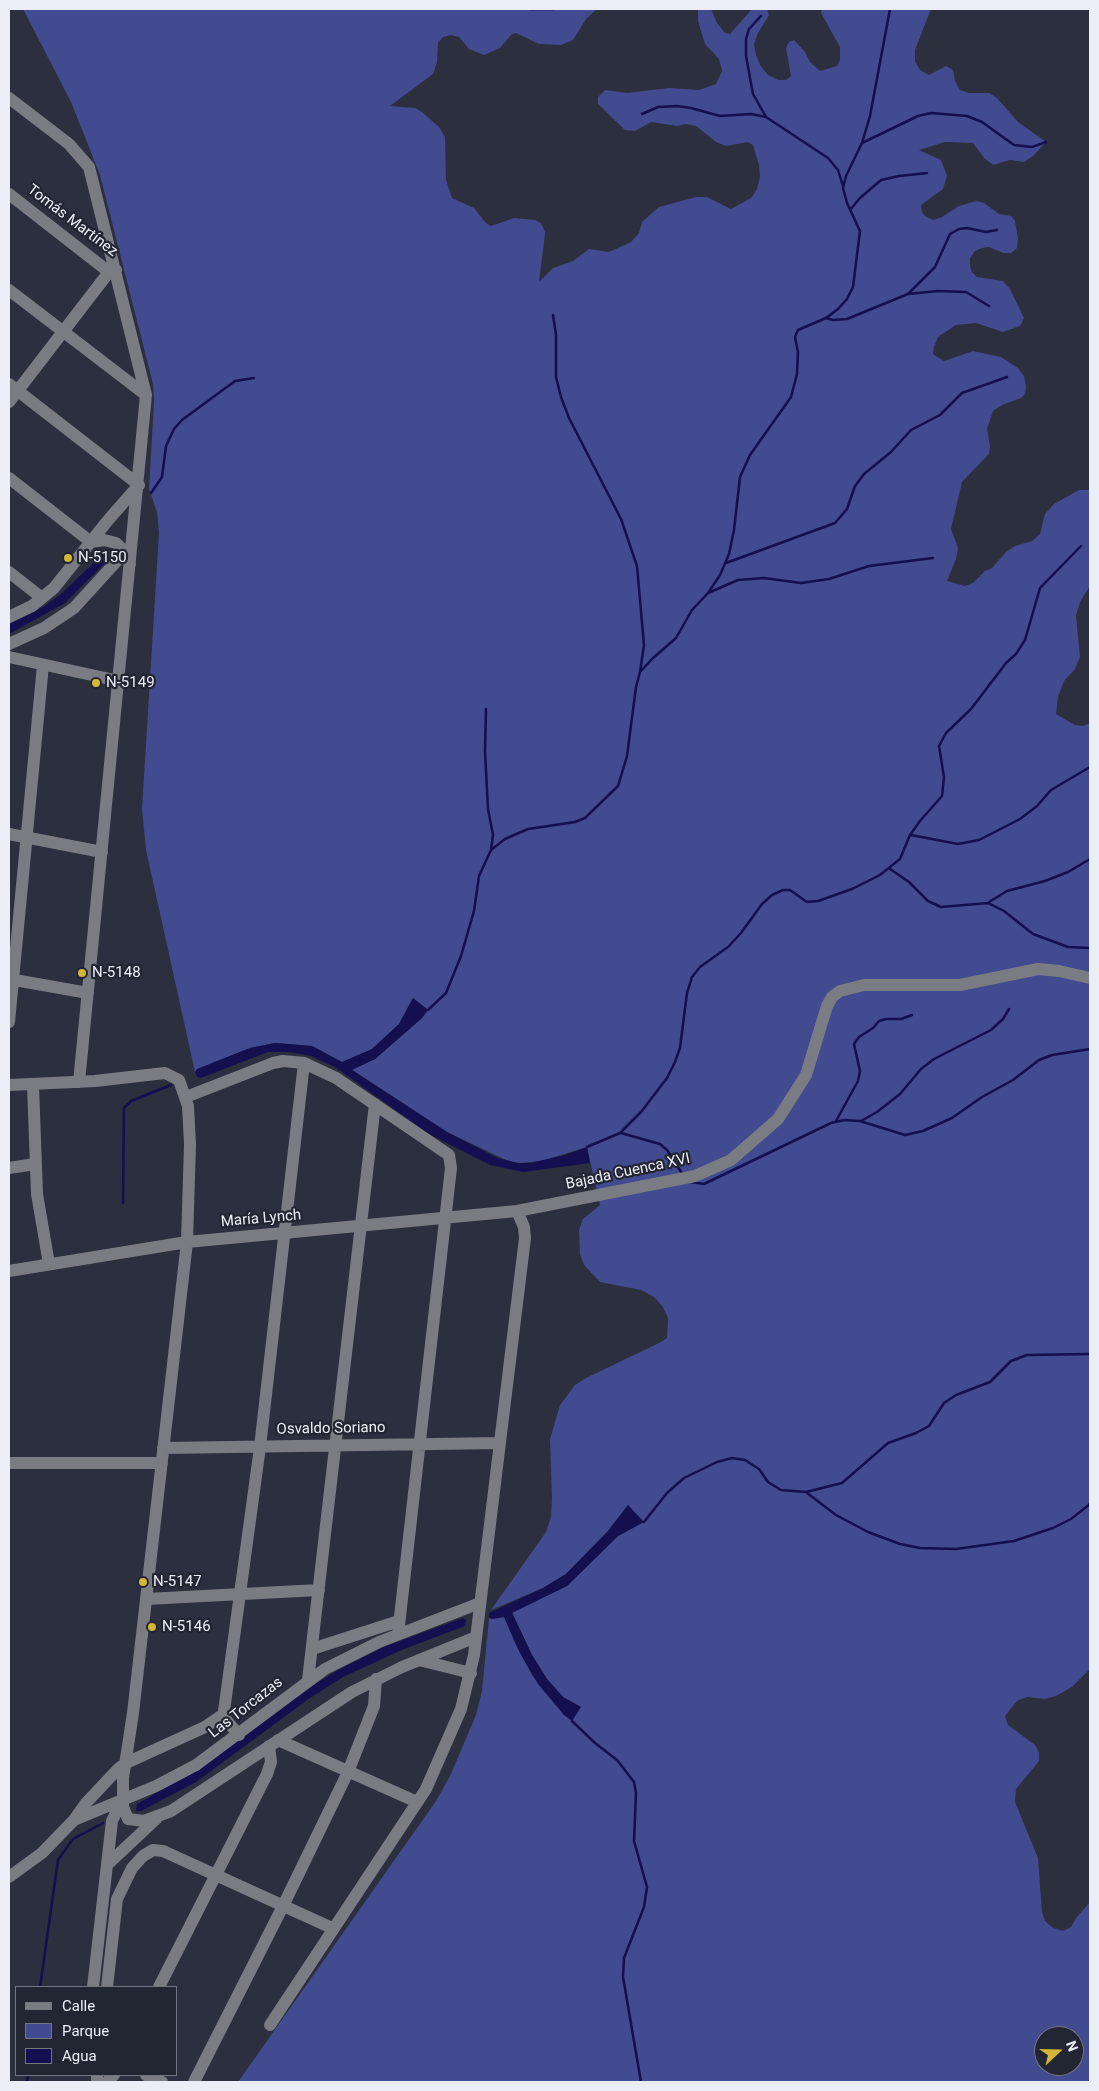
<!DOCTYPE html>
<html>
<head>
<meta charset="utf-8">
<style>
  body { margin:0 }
  #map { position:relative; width:1099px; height:2091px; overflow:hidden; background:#2c2f3d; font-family:Roboto,sans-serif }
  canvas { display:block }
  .frame { position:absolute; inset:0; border:10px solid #eceef7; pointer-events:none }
  .legend { position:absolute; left:15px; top:1986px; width:162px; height:90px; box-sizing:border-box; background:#222532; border:1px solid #737581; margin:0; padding:6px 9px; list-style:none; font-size:15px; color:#eceef7 }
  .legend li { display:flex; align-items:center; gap:10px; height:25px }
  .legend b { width:25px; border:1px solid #737581 }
  .north { position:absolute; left:1034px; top:2026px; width:50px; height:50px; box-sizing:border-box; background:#222532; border:1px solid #737581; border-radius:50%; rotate:69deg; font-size:14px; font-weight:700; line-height:20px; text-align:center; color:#eceef7 }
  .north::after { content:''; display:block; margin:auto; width:18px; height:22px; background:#d3b635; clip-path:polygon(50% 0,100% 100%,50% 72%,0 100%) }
</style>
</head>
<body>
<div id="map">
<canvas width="1099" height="2091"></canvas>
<div class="frame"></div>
<ul class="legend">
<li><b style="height:6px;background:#7a7c83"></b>Calle</li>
<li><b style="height:14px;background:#424a90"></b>Parque</li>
<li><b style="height:14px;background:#130f51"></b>Agua</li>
</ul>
<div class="north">N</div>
</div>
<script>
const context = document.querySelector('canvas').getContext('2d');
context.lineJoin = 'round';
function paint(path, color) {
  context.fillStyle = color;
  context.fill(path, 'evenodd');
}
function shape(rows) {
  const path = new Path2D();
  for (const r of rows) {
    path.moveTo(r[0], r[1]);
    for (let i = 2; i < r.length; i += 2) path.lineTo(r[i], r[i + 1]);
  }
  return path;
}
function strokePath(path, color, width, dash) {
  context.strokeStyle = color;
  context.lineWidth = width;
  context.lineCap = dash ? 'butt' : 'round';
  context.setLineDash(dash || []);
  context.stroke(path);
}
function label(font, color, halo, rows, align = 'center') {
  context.font = font + ' Roboto,sans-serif';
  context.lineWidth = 4.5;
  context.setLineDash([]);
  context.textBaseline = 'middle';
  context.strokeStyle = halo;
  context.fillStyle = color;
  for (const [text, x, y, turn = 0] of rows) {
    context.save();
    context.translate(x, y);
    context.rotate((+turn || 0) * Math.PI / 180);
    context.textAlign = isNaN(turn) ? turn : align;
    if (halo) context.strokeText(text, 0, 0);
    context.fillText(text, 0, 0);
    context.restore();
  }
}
paint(shape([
  [23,9,597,9,586,19,573,40,561,45,539,44,516,33,511,35,500,48,484,55,469,49,459,37,451,35,443,37,438,43,437,62,433,74,390,106,415,108,422,112,439,127,445,137,446,180,452,198,474,208,486,223,491,226,514,218,535,220,541,223,545,232,544,243,539,282,553,268,573,261,589,249,609,252,631,242,639,233,642,222,659,207,696,197,707,197,731,209,751,198,757,189,760,177,759,165,753,145,748,142,726,146,716,142,696,126,686,124,677,126,651,122,635,131,625,130,598,104,598,97,605,90,627,93,669,88,699,90,716,84,722,71,719,59,705,44,698,21,698,9,711,9,717,23,725,33,730,34,752,9,767,9,769,15,758,33,754,44,756,55,760,65,768,75,778,80,786,80,791,76,786,48,789,42,794,40,805,52,810,62,820,71,837,66,840,60,840,47,821,13,822,9,931,9,915,50,915,61,920,70,929,75,946,66,953,70,955,81,960,90,969,93,989,93,997,98,1018,122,1046,142,1033,156,1024,162,1010,160,993,165,984,158,973,143,945,142,919,150,941,160,947,176,943,189,921,205,922,212,925,216,933,220,942,217,959,206,976,201,984,203,999,214,1011,216,1015,221,1018,238,1017,248,1011,253,1003,253,989,247,982,248,975,251,970,258,970,266,972,272,977,277,1003,281,1010,289,1024,318,1020,326,1003,332,976,323,956,325,938,337,934,347,933,354,944,361,973,351,1001,357,1018,368,1024,376,1026,387,1025,394,1021,398,1002,405,993,411,987,429,990,446,989,454,962,482,951,529,958,548,956,559,947,581,965,586,973,583,985,571,992,568,1006,552,1015,546,1032,541,1040,534,1045,514,1054,504,1079,490,1090,490,1090,586,1080,602,1076,616,1080,657,1075,669,1064,681,1058,697,1056,714,1075,725,1083,726,1090,723,1090,1669,1072,1687,1056,1696,1045,1699,1027,1697,1017,1701,1005,1716,1008,1725,1035,1745,1039,1753,1039,1761,1016,1789,1015,1802,1038,1858,1042,1912,1045,1921,1053,1928,1063,1931,1071,1927,1076,1918,1090,1902,1090,2082,238,2082,436,1801,450,1776,476,1715,482,1691,489,1618,504,1616,515,1643,532,1675,558,1707,581,1707,563,1697,547,1679,532,1655,512,1612,567,1586,618,1536,643,1522,628,1505,608,1531,566,1574,543,1588,491,1610,546,1532,551,1517,552,1499,550,1439,560,1405,575,1385,586,1378,659,1343,667,1338,668,1318,663,1307,654,1297,641,1290,600,1282,584,1265,580,1254,579,1230,583,1219,600,1205,587,1147,542,1161,519,1163,508,1161,447,1132,351,1069,375,1059,422,1018,428,1010,413,998,399,1024,372,1049,349,1059,342,1062,312,1046,275,1043,250,1048,198,1069,195,1072,146,850,142,809,159,533,157,512,149,489,154,401,153,384,100,175,71,102],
  [1044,2036,1074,2036,1074,2066,1044,2066]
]), '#424a90');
paint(shape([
  [105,552,109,556,108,560,65,603,9,634,9,624,43,607,61,594],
  [413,998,428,1010,422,1018,375,1059,352,1070,447,1132,498,1158,518,1163,530,1163,565,1155,587,1147,590,1163,523,1172,490,1165,429,1134,335,1067,311,1056,289,1052,268,1052,201,1078,197,1077,195,1072,197,1069,250,1048,275,1043,312,1046,342,1062,349,1059,372,1049,399,1024],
  [628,1505,644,1522,618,1536,567,1586,512,1613,532,1655,547,1679,563,1697,581,1707,572,1721,564,1715,538,1684,520,1653,504,1617,493,1619,489,1618,489,1613,543,1588,566,1574,608,1531],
  [463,1618,466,1620,465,1626,404,1649,343,1677,310,1698,196,1782,141,1811,136,1811,137,1804,202,1767,307,1689,340,1669,386,1646]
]), '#130f51');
strokePath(shape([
  [530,9,554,9],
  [761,16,749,29,746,39,746,56,753,94,766,117],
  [642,114,658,107,677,106,691,108,720,116,751,114,766,117,828,158,838,170,843,186],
  [862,143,918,116,931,113,967,116,982,122,1014,145,1032,147,1046,142],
  [850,210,860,198,881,180,899,176,927,173],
  [909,293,935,267,950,234,959,229,967,228,986,232,997,230],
  [553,315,556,335,556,377,561,397,569,418,621,519,637,566,644,645,640,672],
  [826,318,833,320,847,319,908,294,938,291,966,292,989,306],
  [151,493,162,477,166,446,174,429,182,420,235,381,254,378],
  [726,563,835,523,847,509,855,486,864,474,891,452,911,430,940,415,962,393,1007,377],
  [708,593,738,580,764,578,801,583,829,579,869,566,933,558],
  [911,835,958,844,979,840,1020,819,1037,806,1051,790,1090,767],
  [491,850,505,839,528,829,575,822,585,818,618,786,627,756,636,687,640,672,652,659,676,638,692,610,708,593,720,575,729,554,734,530,740,477,750,455,791,397,797,374,798,352,795,337,798,330,826,318,838,309,847,299,853,287,860,231,847,203,843,188,846,176,862,143,870,116,890,9],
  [890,869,909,882,928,901,941,907,988,903,1004,911,1033,934,1068,947,1090,948],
  [989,902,1007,891,1045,881,1068,872,1090,859],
  [428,1010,446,993,461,956,474,911,479,876,491,850,493,835,488,809,485,751,486,709],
  [836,1121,858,1081,860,1071,854,1044,859,1037,873,1028,879,1021,886,1019,901,1019,912,1015],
  [861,1121,877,1112,900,1094,921,1069,934,1059,991,1030,1003,1019,1009,1009],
  [621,1133,660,1144,667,1150,683,1175],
  [587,1147,620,1133,641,1112,667,1078,675,1062,680,1048,687,993,692,977,700,967,728,947,741,933,762,904,772,895,783,890,790,890,807,902,818,901,852,889,880,875,900,859,910,835,920,821,942,796,944,777,939,746,946,733,971,709,1006,663,1016,654,1025,640,1040,588,1081,546],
  [691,1182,704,1184,831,1123,844,1120,860,1121,905,1135,923,1131,952,1118,982,1097,1013,1080,1039,1060,1052,1055,1090,1049],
  [123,1203,124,1108,131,1101,171,1085],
  [807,1493,836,1515,868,1532,900,1544,920,1548,956,1549,1014,1541,1053,1528,1071,1519,1090,1504],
  [644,1522,667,1493,684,1478,717,1462,732,1458,745,1460,759,1469,768,1482,781,1490,806,1492,842,1483,888,1443,916,1433,929,1426,944,1403,956,1395,990,1382,1011,1361,1027,1355,1090,1354],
  [572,1721,595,1743,617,1760,634,1782,636,1793,634,1841,647,1887,644,1907,624,1958,623,1977,641,2082],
  [40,1987,58,1860,73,1839,103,1823],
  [27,2082,28,2075]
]), '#130f51', 2.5);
strokePath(shape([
  [9,98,69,144,89,167,146,395,79,1082],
  [9,194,109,272,116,270],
  [9,290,146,395],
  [9,384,139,485,109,519,54,588,32,606,9,617],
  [9,402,109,272],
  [9,478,91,542,104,540,116,543,125,552,130,564],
  [9,572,42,598],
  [9,644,44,628,74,608,125,552],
  [9,657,119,681],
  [9,834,102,852],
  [9,979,88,993],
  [9,1022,43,665],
  [9,1085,95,1081,165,1073,179,1080,188,1106,190,1144,187,1242,133,1713,123,1778,123,1807,128,1819,144,1821,171,1811,352,1692,402,1667,476,1637],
  [33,1085,37,1194,49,1264],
  [186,1097,273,1063,283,1061,304,1063,336,1078,449,1155,451,1168,398,1634],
  [9,1168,35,1164],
  [9,1271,187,1242,517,1211,695,1176,731,1160,778,1119,806,1075,827,1006,832,997,840,991,864,985,960,985,1038,969,1059,971,1090,978],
  [163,1448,500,1443],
  [9,1463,162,1463],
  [146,1599,319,1590],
  [312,1649,399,1621],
  [419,1660,471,1673],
  [308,1680,375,1104],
  [239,1735,225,1719,224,1711,260,1447,304,1063],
  [278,1740,417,1802],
  [74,1820,86,1803,118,1769,126,1763,205,1727,224,1714],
  [107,1865,156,1819],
  [9,1877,42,1853,74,1820,156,1786,196,1765,325,1669,379,1642,480,1603],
  [93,1987,112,1821,122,1800],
  [107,1987,117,1899,132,1868,143,1856,153,1850,163,1851,332,1928],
  [159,1987,267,1774,271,1762,269,1746],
  [270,2025,426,1789,461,1709,474,1655,525,1238,524,1227,517,1211],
  [146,2075,162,2082],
  [97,2082,97,2075],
  [107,2082,114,2075],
  [194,2082,283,1906,348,1772,374,1706,376,1679]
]), '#7a7c83', 12);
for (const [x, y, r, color] of [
  [68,558,5,"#d3b635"],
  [96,683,5,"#d3b635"],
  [82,973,5,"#d3b635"],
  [143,1582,5,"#d3b635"],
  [152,1627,5,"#d3b635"]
]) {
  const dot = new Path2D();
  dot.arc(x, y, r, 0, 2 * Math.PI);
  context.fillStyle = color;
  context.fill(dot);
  strokePath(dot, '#222532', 2);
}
label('15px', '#eceef7', '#222532', [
  ["Tomás Martínez",72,221,37],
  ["Bajada Cuenca XVI",628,1172,-12],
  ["María Lynch",261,1219,-5],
  ["Osvaldo Soriano",331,1429,-1],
  ["Las Torcazas",246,1708,-38]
]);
label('15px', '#eceef7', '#222532', [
  ["N-5150",78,558],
  ["N-5149",106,683],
  ["N-5148",92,973],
  ["N-5147",153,1582],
  ["N-5146",162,1627]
], 'left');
</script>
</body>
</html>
